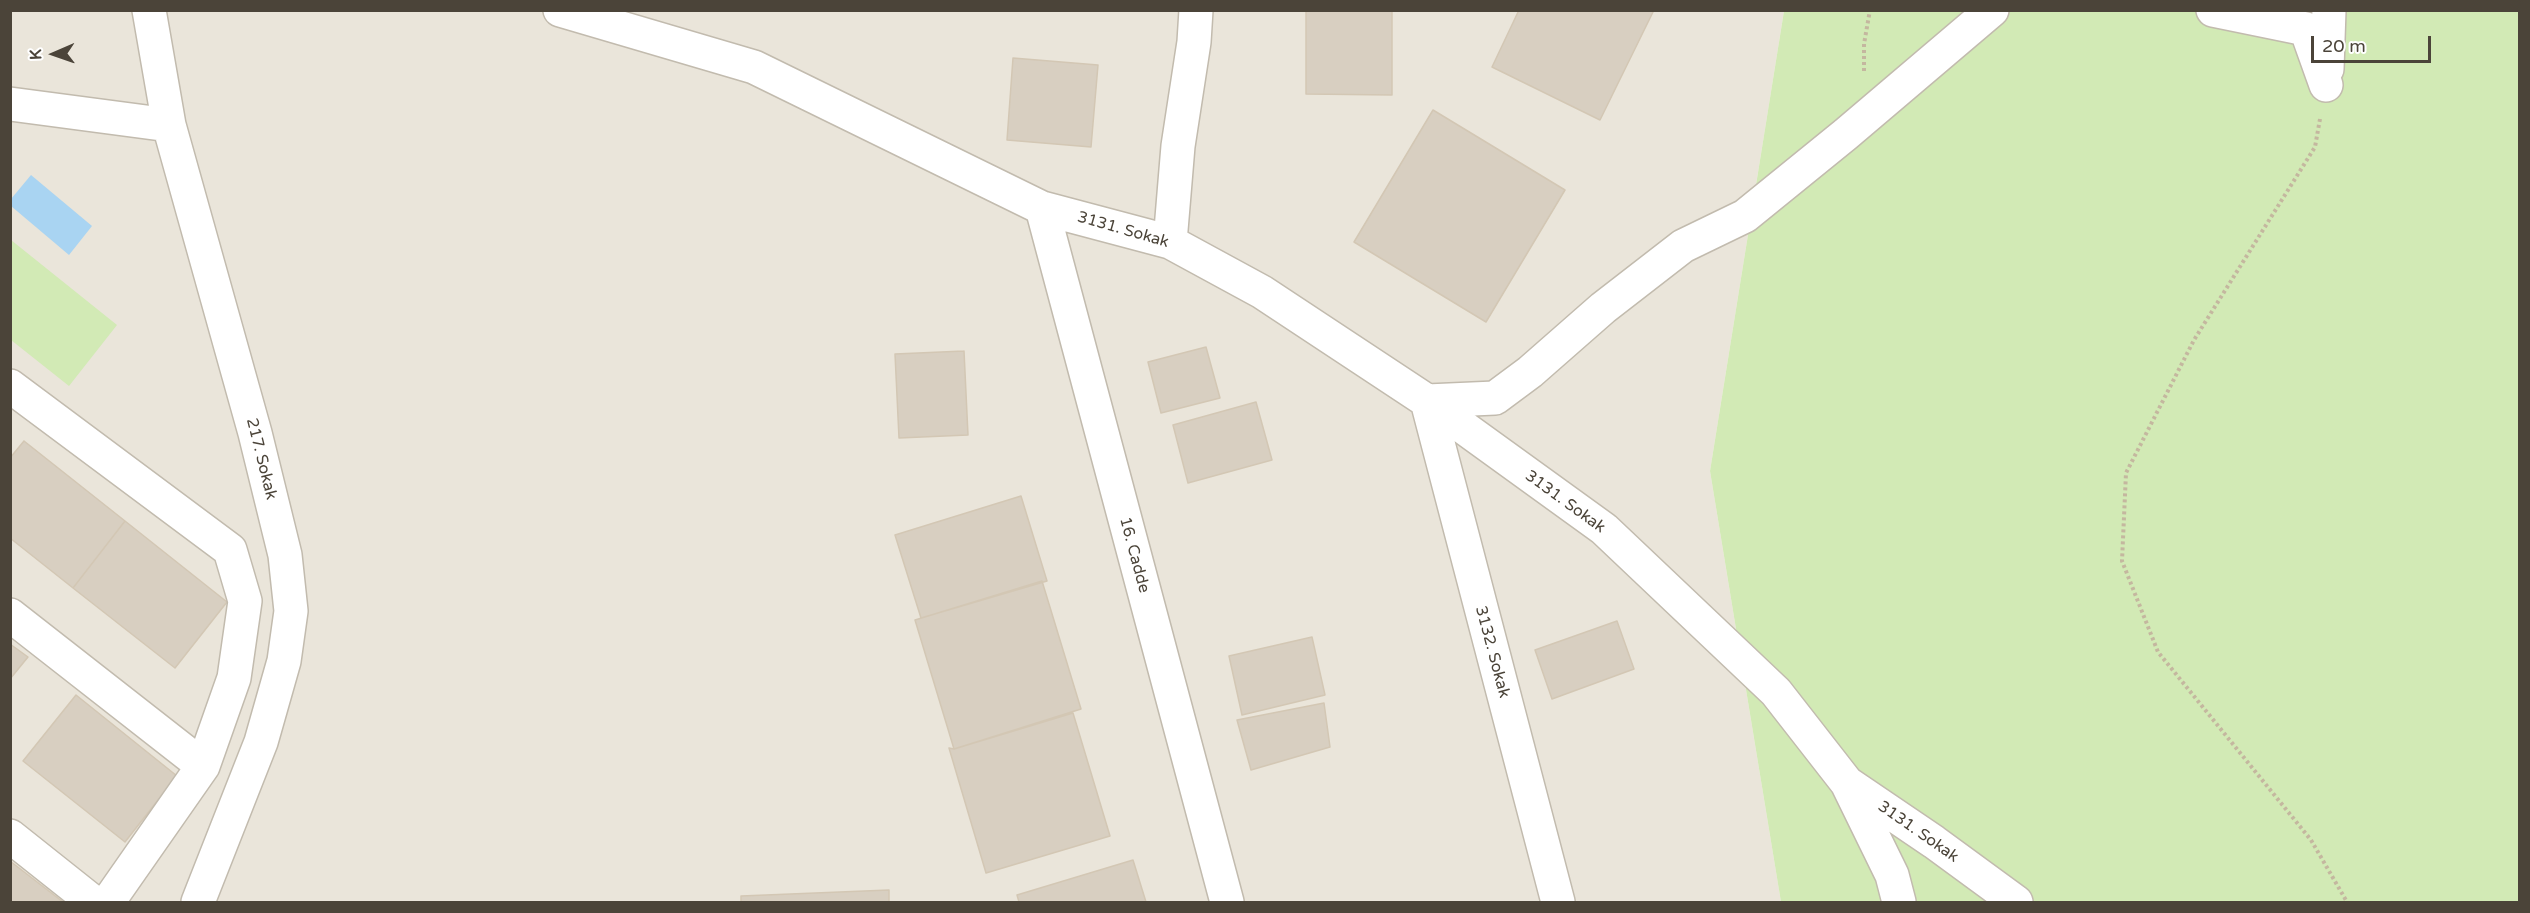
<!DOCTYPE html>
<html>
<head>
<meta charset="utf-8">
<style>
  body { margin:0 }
  #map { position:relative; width:2530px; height:913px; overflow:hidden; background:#f6f3ec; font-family:"Varela Round",sans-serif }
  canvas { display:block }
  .frame { position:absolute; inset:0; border:12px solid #4b4439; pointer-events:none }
  .north { position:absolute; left:24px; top:24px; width:60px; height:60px; -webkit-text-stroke:4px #fff; paint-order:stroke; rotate:268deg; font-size:16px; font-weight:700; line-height:24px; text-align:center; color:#4b4439 }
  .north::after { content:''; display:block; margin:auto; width:21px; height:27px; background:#4b4439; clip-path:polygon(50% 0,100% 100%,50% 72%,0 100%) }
  .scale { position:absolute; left:2311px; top:36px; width:120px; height:27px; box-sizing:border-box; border:3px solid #4b4439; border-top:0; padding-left:8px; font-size:18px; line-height:21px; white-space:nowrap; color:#4b4439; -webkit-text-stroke:4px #fff; paint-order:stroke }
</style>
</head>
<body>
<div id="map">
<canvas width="2530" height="913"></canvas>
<div class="frame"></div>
<div class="north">K</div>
<div class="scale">20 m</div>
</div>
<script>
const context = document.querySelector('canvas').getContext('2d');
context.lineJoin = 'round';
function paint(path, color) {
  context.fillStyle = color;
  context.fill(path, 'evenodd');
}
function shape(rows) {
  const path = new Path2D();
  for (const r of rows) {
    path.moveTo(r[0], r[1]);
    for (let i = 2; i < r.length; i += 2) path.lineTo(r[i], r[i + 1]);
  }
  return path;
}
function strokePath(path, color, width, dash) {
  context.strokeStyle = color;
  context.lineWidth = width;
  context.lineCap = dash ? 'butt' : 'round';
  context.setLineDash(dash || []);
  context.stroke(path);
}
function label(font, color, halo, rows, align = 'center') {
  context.font = font + ' "Varela Round",sans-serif';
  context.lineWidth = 4.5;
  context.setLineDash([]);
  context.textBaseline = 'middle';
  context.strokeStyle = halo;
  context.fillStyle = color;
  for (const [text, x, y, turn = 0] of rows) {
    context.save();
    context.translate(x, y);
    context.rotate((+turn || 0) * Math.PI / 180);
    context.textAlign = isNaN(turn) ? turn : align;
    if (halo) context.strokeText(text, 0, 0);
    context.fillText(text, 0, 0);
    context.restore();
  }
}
paint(shape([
  [10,11,1784,11,1710,471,1781,902,11,902]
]), '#eae5da');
paint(shape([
  [1784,11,2519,11,2519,902,1781,902,1710,471],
  [11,240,117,325,69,386,11,340]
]), '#d2eab5');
paint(shape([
  [31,175,92,226,69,255,11,206,11,199]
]), '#a9d4f2');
const building = shape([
  [1306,10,1392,10,1392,95,1306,94,1306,10],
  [1519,10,1654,10,1600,120,1492,67,1519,10],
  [1013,58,1098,65,1091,147,1007,140,1013,58],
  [1433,110,1565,190,1486,322,1354,242,1433,110],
  [1206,347,1220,398,1161,413,1148,362,1206,347],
  [964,351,968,435,899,438,895,354,964,351],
  [1256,402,1272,460,1188,483,1173,425,1256,402],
  [24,441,125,521,73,588,10,538,10,458,24,441],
  [1021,496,1047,581,921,618,895,535,1021,496],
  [125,521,227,602,175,668,73,588,125,521],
  [1042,581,1081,709,954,749,915,620,1042,581],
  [1617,621,1634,669,1552,699,1535,650,1617,621],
  [1312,637,1325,695,1242,715,1229,656,1312,637],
  [10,644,28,657,10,679,10,644],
  [76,695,177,776,125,842,23,761,76,695],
  [1324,703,1330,747,1251,770,1237,720,1324,703],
  [1073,713,1110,836,986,873,949,748,954,749,1073,713],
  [1133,860,1146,902,1019,902,1017,895,1133,860],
  [10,861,63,902,10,902,10,861],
  [889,890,889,902,741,902,741,896,889,890]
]);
paint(building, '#d8cfc1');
strokePath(building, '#d3c7b4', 1.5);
const minor = shape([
  [149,10,169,125,255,433,285,555,291,611,284,661,261,742,198,902],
  [560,10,754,67,1042,208,1170,242,1262,292,1427,401,1604,529,1776,692,1847,783,1934,842,2016,902],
  [2213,10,2306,29,2326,85],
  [2327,69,2329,10],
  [10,104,169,125],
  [1042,208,1227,902],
  [1170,242,1178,146,1194,42,1196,10],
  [10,386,230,550,245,601,234,678,203,766,108,902],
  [10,615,203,766],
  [1847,783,1892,875,1899,902],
  [10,836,93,902],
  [1558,902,1427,401,1495,398,1530,372,1603,308,1683,246,1745,216,1846,134,1992,10]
]);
strokePath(minor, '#c2bbae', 36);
strokePath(shape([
  [1864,71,1864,44,1870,10],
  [2320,119,2315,147,2194,340,2126,473,2122,561,2158,652,2311,840,2347,902]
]), '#c4b79f', 4, [3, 3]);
strokePath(minor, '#fff', 33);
label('16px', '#4b4439', '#fff', [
  ["3131. Sokak",1123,230,16],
  ["217. Sokak",261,459,76],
  ["3131. Sokak",1565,502,36],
  ["16. Cadde",1134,555,75],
  ["3132. Sokak",1492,652,75],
  ["3131. Sokak",1918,832,35]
]);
</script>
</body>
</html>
